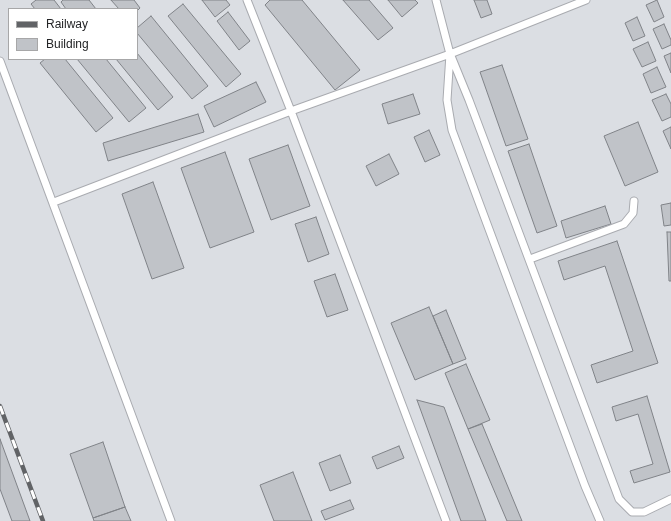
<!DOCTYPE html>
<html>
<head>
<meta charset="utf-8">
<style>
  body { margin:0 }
  #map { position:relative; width:671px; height:521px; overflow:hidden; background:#dbdee3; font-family:Arial,sans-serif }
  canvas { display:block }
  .legend { position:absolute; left:8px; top:8px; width:130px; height:52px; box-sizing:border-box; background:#fff; border:1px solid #a7a7a8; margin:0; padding:5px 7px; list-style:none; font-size:12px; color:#232426 }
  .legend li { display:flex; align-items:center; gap:8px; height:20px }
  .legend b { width:20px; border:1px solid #a7a7a8 }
</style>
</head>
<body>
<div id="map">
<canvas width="671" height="521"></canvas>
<ul class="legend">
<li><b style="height:5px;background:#616366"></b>Railway</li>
<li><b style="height:11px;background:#c0c3c8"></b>Building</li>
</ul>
</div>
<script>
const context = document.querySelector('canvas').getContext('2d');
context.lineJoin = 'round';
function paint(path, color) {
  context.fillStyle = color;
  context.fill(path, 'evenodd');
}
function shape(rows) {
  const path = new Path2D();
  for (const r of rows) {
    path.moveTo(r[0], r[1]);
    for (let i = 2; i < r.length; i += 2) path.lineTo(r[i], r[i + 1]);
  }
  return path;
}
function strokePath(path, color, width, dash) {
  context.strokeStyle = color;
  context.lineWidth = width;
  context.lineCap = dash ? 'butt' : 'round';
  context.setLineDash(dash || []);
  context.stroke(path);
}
const building = shape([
  [36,0,54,0,61,9,35,9,31,4,36,0],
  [63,0,89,0,96,9,66,9,61,2,63,0],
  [111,0,134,0,140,8,137,11,137,9,119,9,111,0],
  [202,0,226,0,230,5,215,17,202,0],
  [270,0,302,0,360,70,335,90,265,5,270,0],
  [343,0,369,0,393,28,378,40,343,0],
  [388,0,415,0,418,3,402,17,388,0],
  [474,0,487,0,492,14,481,18,474,0],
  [657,0,664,17,654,22,646,5,657,0],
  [183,4,241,74,226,87,168,16,183,4],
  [228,12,250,41,239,50,217,21,228,12],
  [151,16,208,86,192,99,137,33,137,28,151,16],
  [637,17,645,36,633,41,625,23,637,17],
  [664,24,671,40,671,45,662,49,653,29,664,24],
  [648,42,656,61,642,67,633,49,648,42],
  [137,53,173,97,158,110,116,59,137,59,137,53],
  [671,53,671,73,664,56,671,53],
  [45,59,65,59,113,118,96,132,40,63,45,59],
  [77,59,106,59,146,108,129,122,77,59],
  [502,65,528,139,506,146,480,72,502,65],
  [657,67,666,87,651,93,643,74,657,67],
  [256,82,266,102,214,127,204,106,256,82],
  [413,94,420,114,388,124,382,104,413,94],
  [666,94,671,104,671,117,662,121,652,100,666,94],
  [198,114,204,132,108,161,103,143,198,114],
  [638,122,658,172,625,186,604,136,638,122],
  [671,127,671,149,663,131,671,127],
  [429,130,440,155,425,162,414,137,429,130],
  [529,144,557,226,537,233,508,151,529,144],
  [288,145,310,206,271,220,249,159,288,145],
  [225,152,254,232,210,248,181,168,225,152],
  [389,154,399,174,376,186,366,166,389,154],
  [153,182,184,268,152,279,122,194,153,182],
  [671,203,671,225,664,226,661,205,671,203],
  [605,206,611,224,566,238,561,221,605,206],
  [316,217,329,254,308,262,295,224,316,217],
  [667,232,671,232,671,281,669,281,667,232],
  [617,241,658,363,597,383,591,365,633,351,605,266,564,280,558,261,617,241],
  [335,274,348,310,327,317,314,281,335,274],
  [429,307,453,364,415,380,391,323,429,307],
  [446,310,466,359,453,364,433,316,446,310],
  [466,364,490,420,468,429,445,373,466,364],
  [647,396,670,472,634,483,630,471,653,464,638,414,616,421,612,407,647,396],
  [417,400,444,407,486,521,461,521,417,400],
  [482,424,522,521,507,521,468,429,482,424],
  [0,439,30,521,12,521,0,489,0,439],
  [103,442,125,507,93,518,70,454,103,442],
  [399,446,404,458,377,469,372,457,399,446],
  [340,455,351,483,330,491,319,463,340,455],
  [293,472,312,521,274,521,260,485,293,472],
  [350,500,354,509,325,520,321,511,350,500],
  [125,507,131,521,94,521,93,518,125,507]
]);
paint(building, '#c0c3c8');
strokePath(building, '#808388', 1);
const service = shape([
  [247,0,291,111,446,521],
  [436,0,450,54,447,100,452,130,521,315,585,486,600,521],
  [451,56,469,100,619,499,632,512,644,512,671,499],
  [0,61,171,521],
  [54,202,291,111,450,54,586,0],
  [530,259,624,224,633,213,634,201]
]);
strokePath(service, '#a9abb0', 9);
strokePath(service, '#fff', 7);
const rail = shape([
  [0,406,43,521]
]);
strokePath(rail, '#616366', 4.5);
strokePath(rail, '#fff', 3, [9]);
</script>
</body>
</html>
